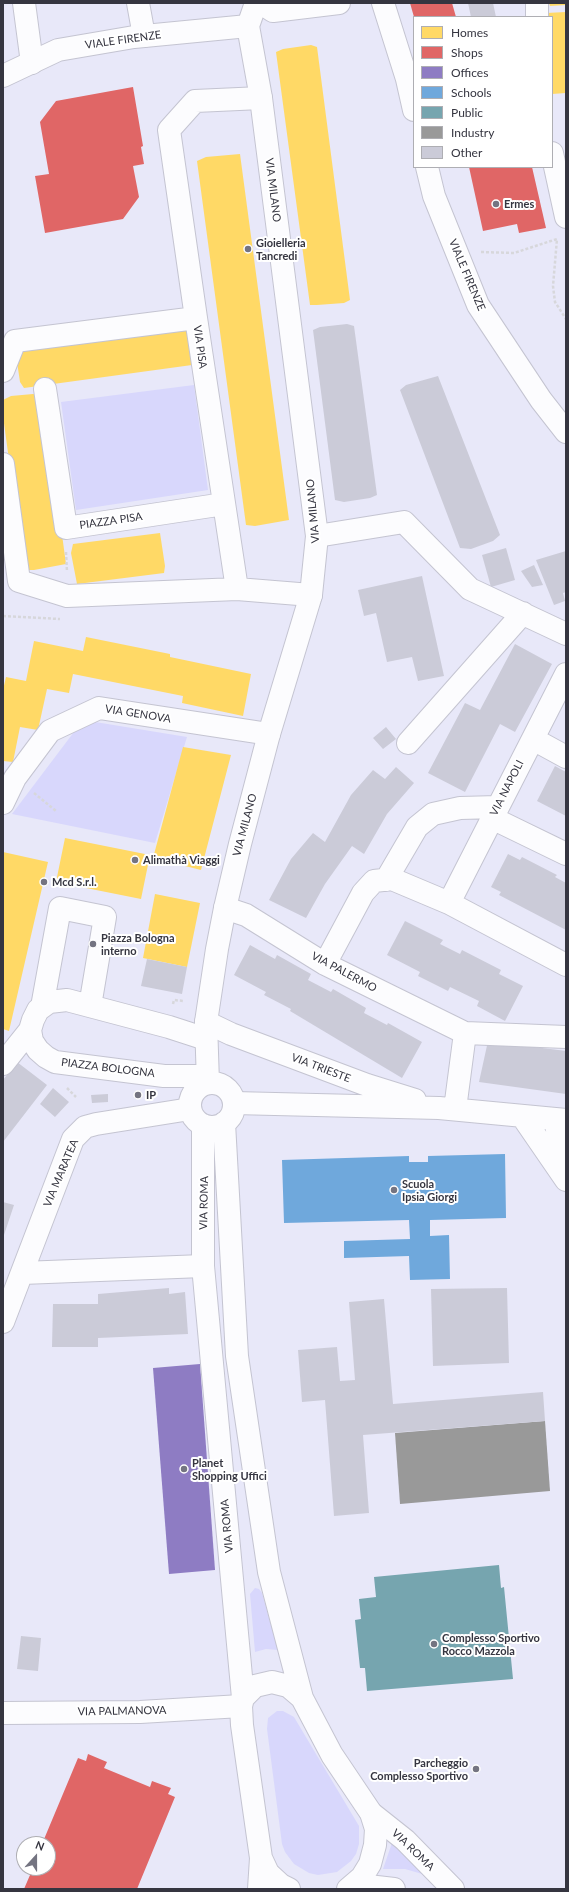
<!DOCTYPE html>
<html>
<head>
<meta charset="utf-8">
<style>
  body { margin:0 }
  #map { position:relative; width:569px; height:1892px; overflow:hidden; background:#e8e8f9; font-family:Lato,sans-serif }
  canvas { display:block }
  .frame { position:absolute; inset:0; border:4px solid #353540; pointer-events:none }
  .legend { position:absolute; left:413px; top:16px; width:140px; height:152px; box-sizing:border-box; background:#fff; border:1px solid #aeaeb3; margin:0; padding:5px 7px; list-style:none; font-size:12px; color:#353540 }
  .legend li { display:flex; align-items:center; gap:8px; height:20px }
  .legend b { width:20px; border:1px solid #aeaeb3 }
  .north { position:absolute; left:16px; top:1836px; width:40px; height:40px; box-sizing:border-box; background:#fff; border:1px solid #aeaeb3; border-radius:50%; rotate:21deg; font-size:11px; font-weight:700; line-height:16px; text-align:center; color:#353540 }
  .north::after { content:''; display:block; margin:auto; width:14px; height:18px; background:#747481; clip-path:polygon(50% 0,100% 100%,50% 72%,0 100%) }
</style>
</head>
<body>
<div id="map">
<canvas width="569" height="1892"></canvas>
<div class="frame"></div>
<ul class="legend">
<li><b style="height:11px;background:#ffd966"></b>Homes</li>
<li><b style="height:11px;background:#e06666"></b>Shops</li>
<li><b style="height:11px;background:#8e7cc3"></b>Offices</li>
<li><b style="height:11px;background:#6fa8dc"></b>Schools</li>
<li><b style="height:11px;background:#76a5af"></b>Public</li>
<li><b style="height:11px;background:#999"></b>Industry</li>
<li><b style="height:11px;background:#cbcbd8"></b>Other</li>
</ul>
<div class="north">N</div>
</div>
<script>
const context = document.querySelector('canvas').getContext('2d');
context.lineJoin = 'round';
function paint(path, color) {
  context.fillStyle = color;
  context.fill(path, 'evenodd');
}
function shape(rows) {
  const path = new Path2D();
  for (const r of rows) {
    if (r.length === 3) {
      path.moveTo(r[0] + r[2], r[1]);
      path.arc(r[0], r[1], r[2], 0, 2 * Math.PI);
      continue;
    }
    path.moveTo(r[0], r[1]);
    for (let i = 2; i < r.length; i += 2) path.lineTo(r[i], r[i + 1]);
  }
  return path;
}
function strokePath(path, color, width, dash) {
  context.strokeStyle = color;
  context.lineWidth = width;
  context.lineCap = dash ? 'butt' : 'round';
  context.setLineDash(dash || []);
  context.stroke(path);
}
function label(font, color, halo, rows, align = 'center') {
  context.font = font + ' Lato,sans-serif';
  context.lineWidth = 4;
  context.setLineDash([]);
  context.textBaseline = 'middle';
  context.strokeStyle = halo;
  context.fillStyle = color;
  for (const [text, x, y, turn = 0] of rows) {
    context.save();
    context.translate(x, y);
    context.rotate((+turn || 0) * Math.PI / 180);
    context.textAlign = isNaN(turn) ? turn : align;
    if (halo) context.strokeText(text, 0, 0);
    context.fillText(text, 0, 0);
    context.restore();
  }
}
paint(shape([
  [194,385,208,490,76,510,61,402],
  [83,720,187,737,155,843,12,814],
  [255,1588,259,1589,262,1593,278,1650,266,1649,255,1652,250,1594],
  [277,1711,283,1711,294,1717,359,1826,359,1844,356,1854,351,1861,337,1872,318,1875,309,1873,294,1864,285,1852,282,1844,267,1729,268,1718],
  [393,1840,429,1876,405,1869,383,1869]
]), '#d8d7fc');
paint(shape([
  [549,3,566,3,566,5,550,6],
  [566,12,566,93,552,94,552,17,546,17,546,13],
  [311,45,317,47,350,300,344,303,317,305,310,305,276,52,283,49],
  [240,154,289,520,255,526,246,525,197,161,206,157],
  [188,323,192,365,24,388,20,382,16,355,17,347],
  [33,394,43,395,66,564,34,570,24,570,3,416,3,400,11,396],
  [160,533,165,566,164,573,77,584,71,553,73,544],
  [86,637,170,654,170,657,251,674,243,716,182,703,183,696,73,674,69,693,47,689,38,730,20,727,13,762,3,761,3,690,6,677,26,681,34,641,83,651],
  [183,747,231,755,201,870,153,858],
  [65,838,150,855,141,899,56,882],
  [3,852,48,862,9,1031,3,1029],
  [155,894,200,903,187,967,143,958]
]), '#ffd966');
paint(shape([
  [410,3,452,3,456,17,414,17],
  [133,87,143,146,141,147,144,164,133,166,139,197,123,219,45,233,35,176,49,174,40,122,56,101],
  [469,167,532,167,546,228,519,233,517,224,483,231],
  [88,1754,107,1762,104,1768,150,1787,152,1781,171,1788,168,1794,175,1797,137,1889,24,1889,33,1868,48,1868,48,1844,42,1844,78,1758,86,1761]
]), '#e06666');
paint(shape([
  [200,1364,215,1570,169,1574,153,1368]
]), '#8e7cc3');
paint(shape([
  [505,1154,506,1218,430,1220,430,1236,449,1235,450,1279,410,1280,409,1256,344,1258,344,1241,410,1239,409,1220,284,1223,282,1160,409,1156,409,1162,428,1162,428,1156]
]), '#6fa8dc');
paint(shape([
  [499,1565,501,1588,504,1587,513,1679,367,1691,365,1668,360,1668,355,1620,361,1619,359,1599,376,1597,374,1577]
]), '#76a5af');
paint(shape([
  [545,1421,550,1491,400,1504,395,1433]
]), '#999');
paint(shape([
  [468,3,493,3,496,17,471,17],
  [347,324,354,326,377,495,370,498,344,502,335,500,313,330,320,327],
  [438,376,500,535,493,541,471,549,460,548,400,390,406,385],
  [506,548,515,580,491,587,482,555],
  [566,551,566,592,563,593,565,601,554,605,536,560],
  [534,565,543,585,532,587,521,571],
  [422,576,444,676,418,681,412,657,387,662,376,613,364,616,358,590],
  [515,644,552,664,515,732,500,724,465,792,428,773,465,703,480,710],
  [386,727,396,739,383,749,373,738],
  [555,766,566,772,566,816,537,801],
  [396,767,414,783,387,814,364,854,352,846,325,884,306,918,269,900,291,859,313,833,325,842,351,795,373,770,385,779],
  [508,854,520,860,522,857,557,875,555,877,566,883,566,930,499,895,501,892,491,887],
  [405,921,443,940,440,944,460,954,462,950,501,970,499,974,523,986,505,1021,477,1006,479,1001,450,987,448,991,418,976,420,972,387,955],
  [250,945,275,959,277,955,311,974,308,980,331,992,333,989,366,1008,364,1013,387,1025,388,1023,422,1042,402,1078,290,1011,291,1009,264,995,266,992,234,975],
  [147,959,187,967,182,994,141,986],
  [488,1041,566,1051,566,1094,479,1082],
  [17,1062,47,1085,3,1142,3,1080],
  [53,1088,69,1102,55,1117,40,1104],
  [108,1094,108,1102,92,1103,91,1095],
  [3,1202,14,1205,3,1238],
  [169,1288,169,1294,185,1292,188,1334,98,1338,98,1347,52,1347,53,1304,98,1304,98,1294],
  [507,1288,509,1363,433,1366,431,1289],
  [384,1299,393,1404,543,1392,545,1421,363,1435,369,1513,334,1516,325,1400,302,1402,298,1350,337,1347,340,1381,355,1380,349,1302],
  [21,1636,41,1638,38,1671,17,1669]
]), '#cbcbd8');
const street = shape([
  [24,3,32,63],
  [138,3,144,36],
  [537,3,537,17],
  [552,153,566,217],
  [196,318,169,130,195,101,261,98],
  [3,371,15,341,196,318,237,589],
  [45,389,66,528,224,504],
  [3,464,19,581,67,596,237,589,311,595],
  [317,536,404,522,470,589,566,634],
  [533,739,566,757],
  [408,743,523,613],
  [3,803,15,778,50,731,99,708,269,734],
  [492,818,566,854],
  [386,880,417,827,433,814,460,808,498,807],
  [449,903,566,965],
  [225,908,246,915,325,964,465,1033,566,1037],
  [325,964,363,893,374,881,392,879,449,903,566,674],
  [42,1007,60,908,105,917,90,1006],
  [206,1022,231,1034,367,1085,415,1100],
  [206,1039,169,1027,67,1000,49,1002,38,1010,33,1020,30,1030,32,1041,38,1050,46,1057,55,1062,164,1076,207,1076],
  [3,1064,30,1030],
  [234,1103,439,1108,566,1120],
  [455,1109,465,1033],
  [522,1116,566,1180],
  [555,1119,565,1173],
  [22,1273,203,1266],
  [3,1322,73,1139,85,1127,96,1124,190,1109],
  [3,1713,140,1712,241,1706]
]);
const secondary = shape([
  [383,3,407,79,414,110],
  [3,76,58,50,134,37,248,26],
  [427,167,434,196,478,305,541,400,566,432],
  [371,1813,405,1840,453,1889],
  [351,1889,368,1886,394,1889]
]);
const primary = shape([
  [261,3,273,11,339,3],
  [208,1083,206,1022,217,949,225,908,240,844,269,734,311,595,317,536,261,98,248,26,256,3],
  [212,1105,22],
  [224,1123,237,1356,269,1572,302,1698,332,1755,371,1813,376,1829,375,1845,370,1864,362,1877,348,1889],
  [203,1125,203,1266,243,1698,241,1706,242,1725,261,1858,268,1873,281,1885,289,1889],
  [243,1698,255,1686,272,1682,288,1686,302,1698],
  [259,1889,261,1858]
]);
strokePath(street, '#c4c4d1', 24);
strokePath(secondary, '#c4c4d1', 24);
strokePath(primary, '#c4c4d1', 24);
strokePath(shape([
  [481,252,514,253,557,239,553,286,555,302,566,319],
  [66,552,67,572],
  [3,616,60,619],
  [34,793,56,811],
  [173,1004,174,1000,184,1001],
  [67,1088,76,1097]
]), '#d7d7db', 2.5, [3, 2]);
strokePath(street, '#fcfcfe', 22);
strokePath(secondary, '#fcfcfe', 22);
strokePath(primary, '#fcfcfe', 22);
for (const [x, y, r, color] of [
  [496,204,4,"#747481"],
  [248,249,4,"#747481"],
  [135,860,4,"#747481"],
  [44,882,4,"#747481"],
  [93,944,4,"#747481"],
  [138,1095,4,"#747481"],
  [394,1190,4,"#747481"],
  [184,1469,4,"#747481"],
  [434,1644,4,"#747481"],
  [476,1769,4,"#747481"]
]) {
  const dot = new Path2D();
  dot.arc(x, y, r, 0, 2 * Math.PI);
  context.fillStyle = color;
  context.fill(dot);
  strokePath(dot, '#fff', 1.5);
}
label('11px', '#353540', '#fff', [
  ["VIALE FIRENZE",123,40,-8],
  ["VIA MILANO",273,190,83],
  ["VIALE FIRENZE",467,275,67],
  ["VIA PISA",200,347,82],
  ["VIA MILANO",313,511,-95],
  ["PIAZZA PISA",111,521,-8],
  ["VIA GENOVA",138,714,9],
  ["VIA NAPOLI",507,788,-63],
  ["VIA MILANO",245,825,-75],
  ["VIA PALERMO",344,972,28],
  ["PIAZZA BOLOGNA",108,1068,7],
  ["VIA TRIESTE",321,1068,21],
  ["VIA MARATEA",61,1173,-67],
  ["VIA ROMA",204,1203,-89],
  ["VIA ROMA",227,1526,-95],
  ["VIA PALMANOVA",122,1711,-1],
  ["VIA ROMA",413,1850,44]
]);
label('bold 11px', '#353540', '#fff', [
  ["Ermes",504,204],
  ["Gioielleria",256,243],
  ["Tancredi",256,256],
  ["Alimathà Viaggi",143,860],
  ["Mcd S.r.l.",52,882],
  ["Piazza Bologna",101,938],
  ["interno",101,951],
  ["IP",146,1095],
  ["Scuola",402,1184],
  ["Ipsia Giorgi",402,1197],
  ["Planet",192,1463],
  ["Shopping Uffici",192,1476],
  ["Complesso Sportivo",442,1638],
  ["Rocco Mazzola",442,1651],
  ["Parcheggio",468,1763,"right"],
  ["Complesso Sportivo",468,1776,"right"]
], 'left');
</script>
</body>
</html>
